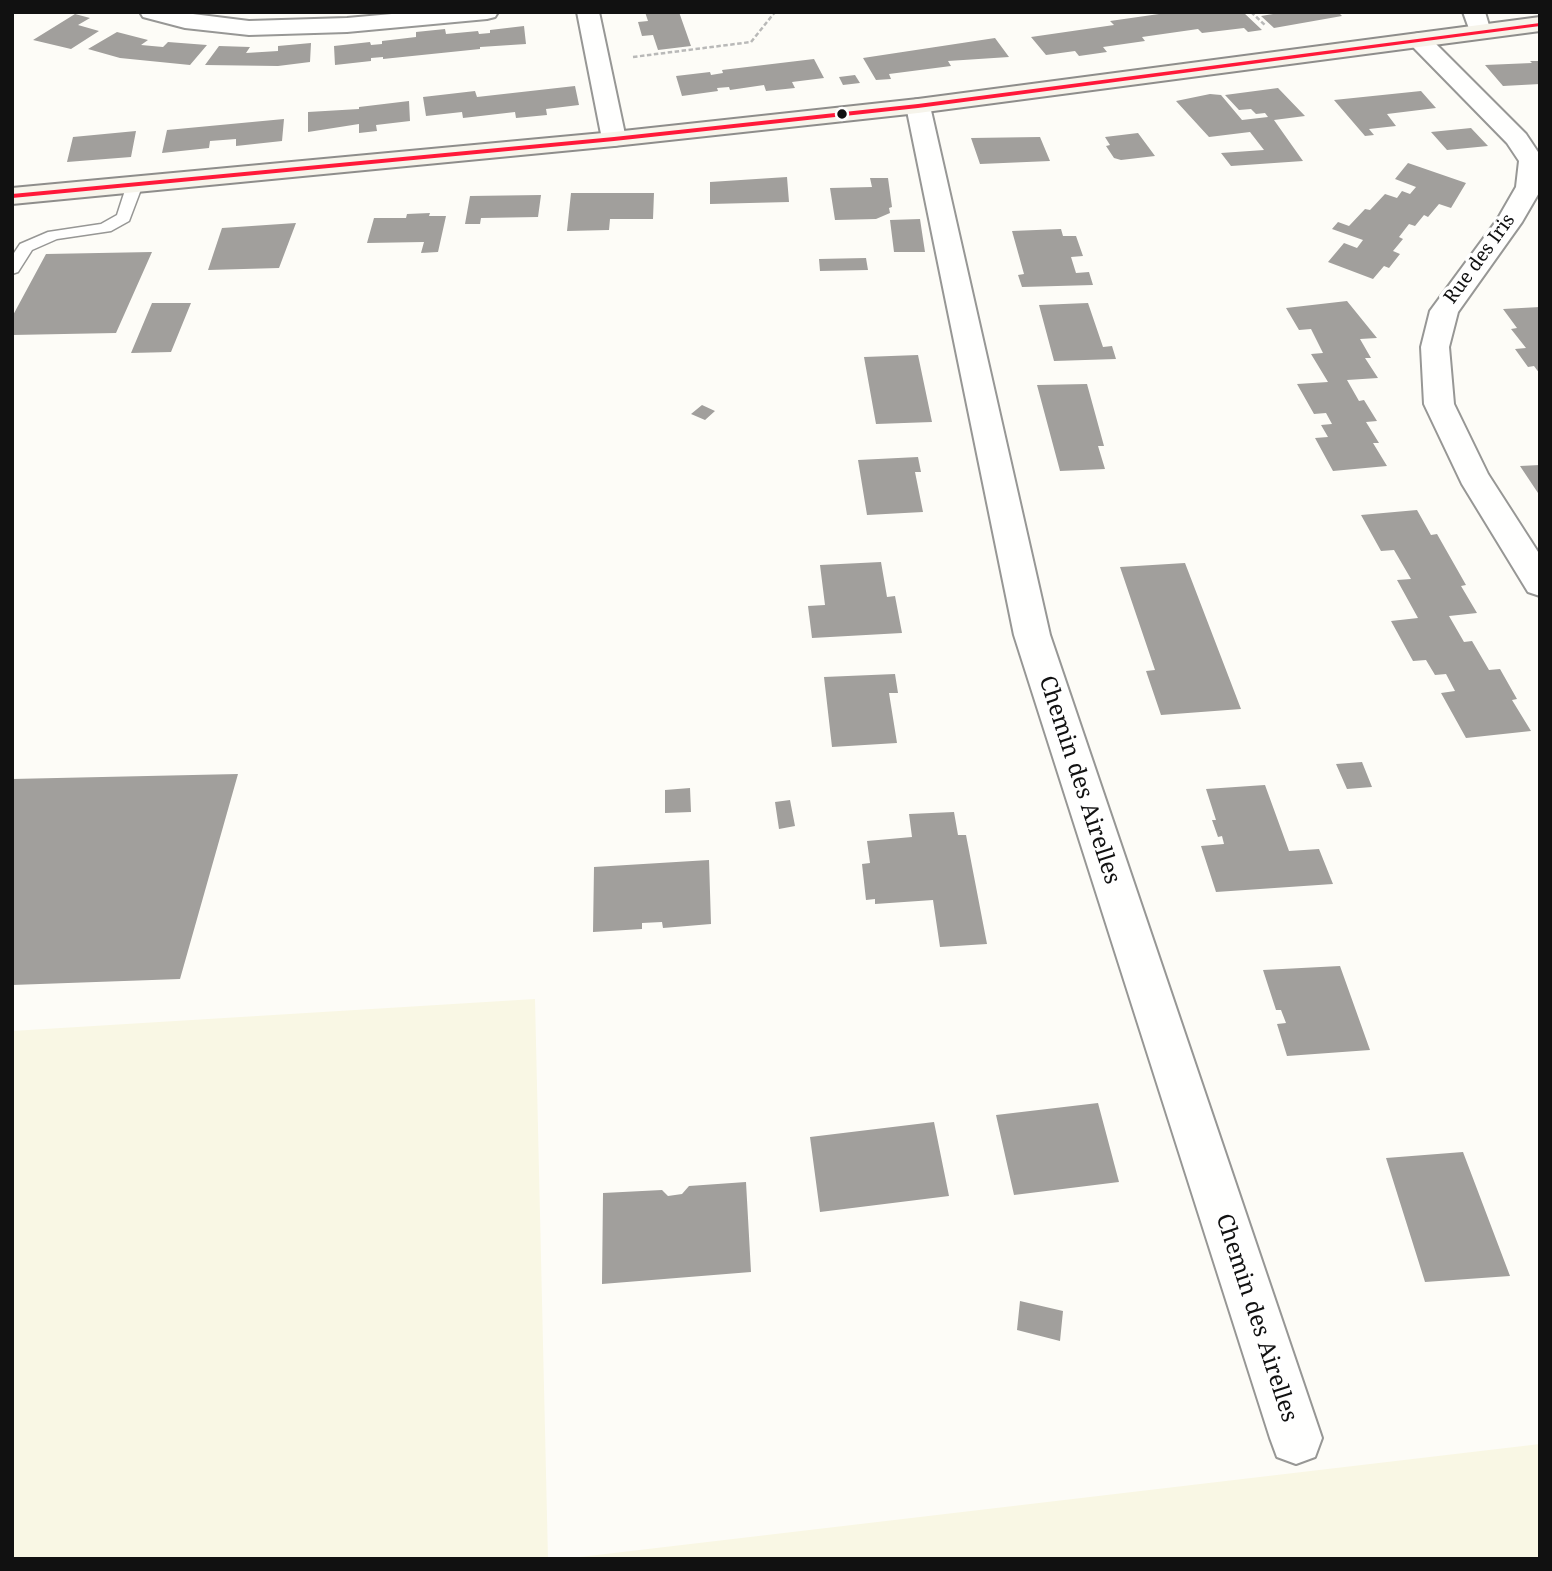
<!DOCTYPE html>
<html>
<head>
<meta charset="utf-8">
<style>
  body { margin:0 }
  #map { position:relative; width:1552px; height:1571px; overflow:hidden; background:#fdfcf7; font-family:"Noto Serif",serif }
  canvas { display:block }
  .frame { position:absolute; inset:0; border:14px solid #111; pointer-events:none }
</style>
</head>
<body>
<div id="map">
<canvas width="1552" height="1571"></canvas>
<div class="frame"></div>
</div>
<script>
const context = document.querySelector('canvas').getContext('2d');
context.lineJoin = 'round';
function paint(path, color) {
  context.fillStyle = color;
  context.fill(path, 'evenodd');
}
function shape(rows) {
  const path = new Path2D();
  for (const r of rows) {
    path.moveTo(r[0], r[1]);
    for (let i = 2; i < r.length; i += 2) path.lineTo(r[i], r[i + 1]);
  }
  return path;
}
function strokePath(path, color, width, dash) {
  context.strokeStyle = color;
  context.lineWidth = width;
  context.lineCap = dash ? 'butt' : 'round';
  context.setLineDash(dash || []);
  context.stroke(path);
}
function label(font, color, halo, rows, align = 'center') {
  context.font = font + ' "Noto Serif",serif';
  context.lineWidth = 7;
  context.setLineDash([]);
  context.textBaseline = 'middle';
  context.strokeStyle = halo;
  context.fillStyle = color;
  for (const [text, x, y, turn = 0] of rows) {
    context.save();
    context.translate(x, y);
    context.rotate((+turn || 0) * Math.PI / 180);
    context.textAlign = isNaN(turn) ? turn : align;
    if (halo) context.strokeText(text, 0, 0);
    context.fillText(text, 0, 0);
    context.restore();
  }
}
paint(shape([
  [535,999,548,1559,12,1559,12,1031],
  [1540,1444,1540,1559,563,1559]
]), '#f9f7e4');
paint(shape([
  [645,12,679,12,691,46,658,50,653,35,642,36,638,22,648,21],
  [1173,12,1243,12,1262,30,1248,32,1244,28,1202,33,1198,29,1142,37,1145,41,1103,47,1107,52,1079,56,1075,51,1046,55,1031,37,1114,25,1110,21],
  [1271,12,1338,12,1342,16,1274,28,1261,16,1273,14],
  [75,14,90,18,78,25,99,31,71,49,33,40],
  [524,26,526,44,480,47,480,49,383,59,383,57,371,58,371,61,335,65,334,46,370,42,371,45,382,44,382,41,416,37,416,32,445,29,446,34,478,31,479,34,490,33,490,30],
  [117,32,148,40,141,45,163,47,168,42,207,45,190,65,120,58,88,49],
  [995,38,1009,57,948,61,951,66,889,74,891,79,876,80,863,58],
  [311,43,310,62,278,66,205,65,219,46,250,47,246,53,278,51,278,46],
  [814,59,824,78,792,82,795,88,766,91,764,85,730,90,729,87,717,88,718,91,682,96,676,76,710,72,711,75,723,73,722,70],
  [1530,61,1540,61,1540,84,1503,86,1485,65,1532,63],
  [855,75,860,83,843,85,839,77],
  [575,86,579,105,546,109,547,115,516,118,515,112,463,118,462,112,426,116,423,97,475,91,477,97],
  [1278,88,1305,116,1274,120,1303,161,1231,166,1221,153,1264,150,1250,132,1209,137,1176,101,1210,94,1221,95,1242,120,1268,117,1265,113,1256,114,1251,109,1239,110,1225,95],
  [1421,91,1436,108,1387,114,1396,126,1369,129,1374,135,1365,136,1334,100],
  [409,101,410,121,376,125,377,131,359,133,359,124,308,132,308,112,359,109,359,107],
  [284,119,282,141,236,146,236,139,210,141,209,148,162,153,167,130],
  [1471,128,1488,146,1447,150,1431,132],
  [136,131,131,157,67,162,73,137],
  [1138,133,1155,156,1121,160,1114,158,1106,146,1110,145,1105,137],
  [1040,137,1050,161,980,164,971,138],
  [1408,163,1466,183,1451,208,1439,204,1428,217,1424,215,1415,226,1409,224,1399,237,1403,239,1393,251,1400,254,1389,268,1384,266,1373,279,1328,262,1344,243,1357,248,1363,240,1332,229,1338,222,1349,226,1365,209,1370,210,1385,194,1397,198,1402,191,1410,194,1416,187,1395,179],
  [787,177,789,202,710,204,710,182],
  [870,178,888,178,892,207,889,208,890,213,876,219,835,220,830,188,872,187],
  [571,193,654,193,653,219,610,219,609,230,567,231],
  [541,195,538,217,481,218,480,224,465,224,470,196],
  [430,213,429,216,446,216,438,252,421,253,424,242,367,243,374,218,406,218,407,214],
  [920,219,925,252,894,252,890,220],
  [296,223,279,268,208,270,222,228],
  [1061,229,1063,236,1076,236,1083,256,1071,257,1076,273,1089,272,1093,285,1022,287,1018,275,1024,274,1012,231],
  [152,252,116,333,12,335,12,317,46,254],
  [866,258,868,270,820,271,819,259],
  [1347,301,1377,338,1360,339,1371,358,1365,358,1378,378,1347,380,1359,401,1364,400,1377,421,1366,422,1379,443,1373,443,1387,466,1333,471,1315,438,1328,437,1321,425,1332,424,1326,413,1314,414,1297,384,1328,382,1311,354,1323,353,1311,329,1299,330,1286,308],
  [152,303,191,303,171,352,131,353],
  [1088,303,1103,347,1112,346,1116,359,1054,361,1039,305],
  [1540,307,1540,374,1534,366,1528,367,1515,349,1526,348,1511,329,1517,328,1503,309],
  [918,355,932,422,876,424,864,357],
  [1087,384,1104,446,1098,446,1105,469,1060,471,1037,385],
  [702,405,715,411,705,420,691,414],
  [918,457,921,472,915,472,923,512,867,515,858,460],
  [1540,465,1540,496,1520,466],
  [1417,510,1431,535,1437,534,1466,585,1461,586,1477,613,1449,616,1464,642,1472,641,1489,670,1500,669,1517,699,1512,700,1531,731,1466,738,1441,693,1455,691,1446,674,1435,675,1426,660,1413,661,1391,621,1418,618,1397,580,1411,579,1394,550,1381,551,1361,515],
  [881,562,887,597,895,596,902,633,812,638,808,606,825,605,820,565],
  [1185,563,1241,709,1161,715,1146,671,1155,670,1120,567],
  [895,674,898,693,889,693,897,743,832,747,824,677],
  [1362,762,1372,787,1347,789,1336,764],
  [238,774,180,979,12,985,12,779],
  [1265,785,1289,851,1319,849,1333,884,1216,892,1201,846,1224,844,1222,836,1218,837,1212,820,1216,820,1206,789],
  [690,788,691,812,665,813,665,790],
  [790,800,795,826,779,829,775,802],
  [954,812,958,835,966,835,987,944,940,947,933,900,875,904,875,899,866,900,862,864,870,863,867,841,912,837,909,814],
  [709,860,711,924,663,928,662,922,642,923,642,929,593,932,594,867],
  [1340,966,1370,1050,1287,1056,1277,1024,1286,1023,1281,1010,1276,1010,1263,970],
  [1098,1103,1119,1182,1014,1195,996,1115],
  [934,1122,949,1196,820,1212,810,1137],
  [1463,1152,1510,1276,1425,1282,1386,1158],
  [746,1182,751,1272,602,1284,603,1193,662,1190,668,1196,682,1194,689,1186],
  [1020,1301,1063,1311,1060,1341,1017,1330]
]), '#a19f9c');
const lane = shape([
  [135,179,143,184,129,221,111,231,57,239,32,250,18,272,12,274,12,256,20,244,48,232,101,224,117,215,127,184,135,179]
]);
const street = shape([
  [140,12,177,12,249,21,347,18,414,12,498,12,495,17,487,19,347,32,249,35,185,28,143,17,140,12],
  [577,12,599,12,626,139,623,144,614,146,605,144,602,139,577,12],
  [1463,12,1485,12,1491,32,1488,37,1472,37,1463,12],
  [1419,33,1427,35,1526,134,1540,155,1540,191,1522,222,1458,312,1449,347,1454,404,1488,474,1540,555,1540,596,1528,592,1462,484,1424,404,1421,347,1430,311,1497,220,1516,187,1519,161,1507,143,1411,45,1408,40,1411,35,1419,33],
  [918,99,926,101,930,106,1050,635,1322,1438,1315,1457,1296,1464,1277,1457,1270,1438,1014,635,906,106,910,101,918,99]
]);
const secondary = shape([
  [1540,17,1540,31,918,113,614,146,12,204,12,188,614,132,918,99,1540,17]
]);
strokePath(lane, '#979795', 3);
strokePath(street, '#979795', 4);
strokePath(secondary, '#8e8d8b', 4);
strokePath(shape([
  [1251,12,1266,26],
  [633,57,751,42,775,12]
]), '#b9b9b8', 2.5, [4.5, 2.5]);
paint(lane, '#fffffe');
paint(street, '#fffffe');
paint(secondary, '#f6f4eb');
paint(shape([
  [1540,23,1540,26,918,108,614,141,12,198,12,194,614,137,918,104,1540,23]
]), '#ff1839');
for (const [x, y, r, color] of [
  [842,114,6,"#111"]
]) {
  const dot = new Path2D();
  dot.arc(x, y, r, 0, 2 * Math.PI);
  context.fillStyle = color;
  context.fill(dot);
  strokePath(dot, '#fff', 2.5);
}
label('19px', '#111', '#fff', [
  ["Rue des Iris",1480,259,-54]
]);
label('23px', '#111', '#fff', [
  ["Chemin des Airelles",1079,780,72],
  ["Chemin des Airelles",1256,1318,72]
]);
</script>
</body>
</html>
